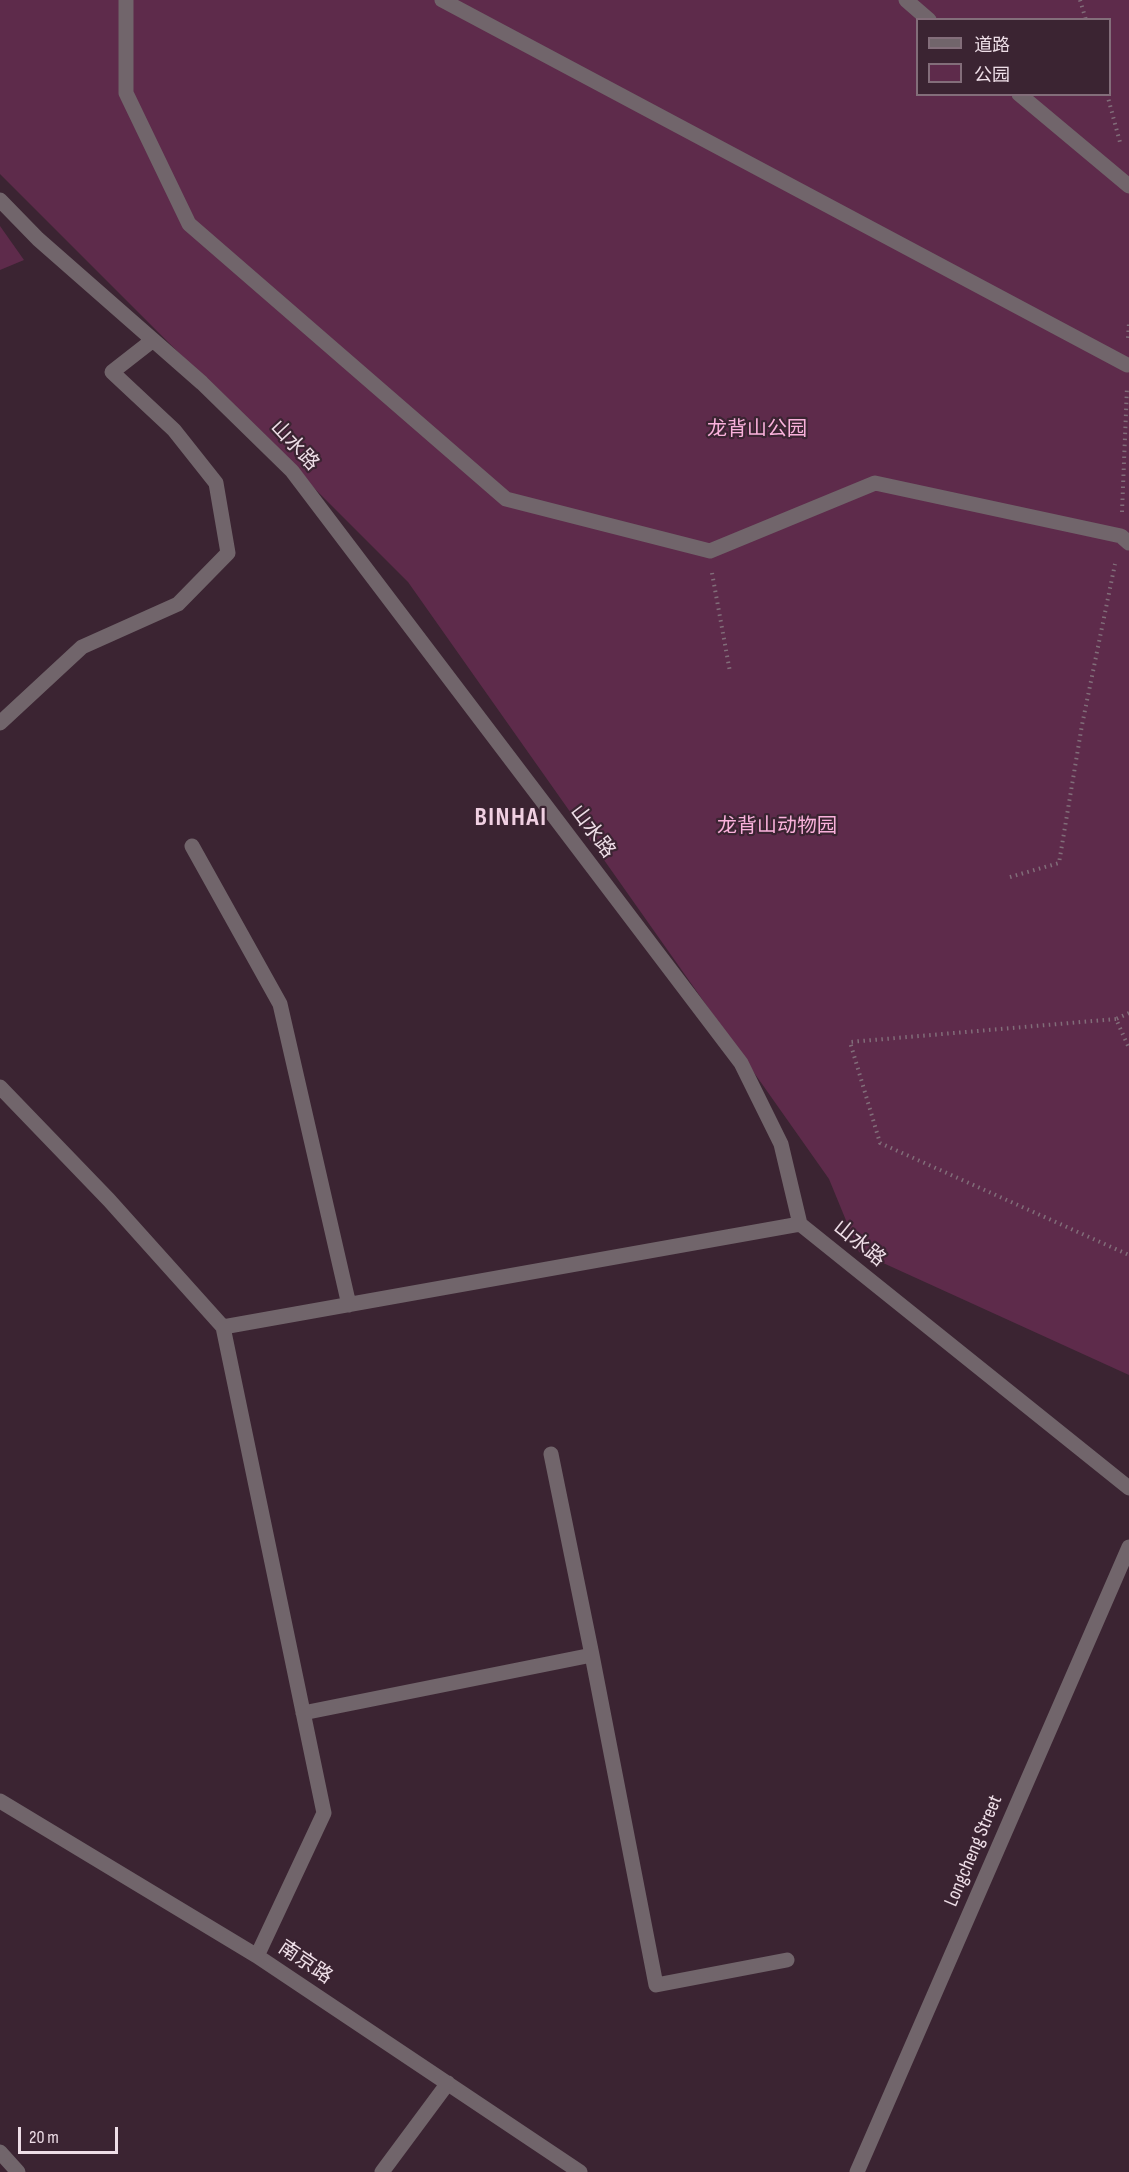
<!DOCTYPE html>
<html>
<head>
<meta charset="utf-8">
<style>
  body { margin:0 }
  #map { position:relative; width:1129px; height:2172px; overflow:hidden; background:#3b2432; font-family:"Sofia Sans Condensed","Noto Sans SC",sans-serif }
  canvas { display:block }
  .legend { position:absolute; left:916px; top:18px; width:195px; height:78px; box-sizing:border-box; background:#3b2432; border:2px solid #836e7a; margin:0; padding:8px 10px; list-style:none; font-size:18px; color:#eedee7 }
  .legend li { display:flex; align-items:center; gap:12px; height:30px }
  .legend b { width:30px; border:2px solid #836e7a }
  .scale { position:absolute; left:18px; top:2127px; width:100px; height:27px; box-sizing:border-box; border:3px solid #eedee7; border-top:0; padding-left:8px; font-size:18px; line-height:21px; white-space:nowrap; color:#eedee7; -webkit-text-stroke:4px #3b2432; paint-order:stroke }
</style>
</head>
<body>
<div id="map">
<canvas width="1129" height="2172"></canvas>
<ul class="legend">
<li><b style="height:8px;background:#71656b"></b>道路</li>
<li><b style="height:16px;background:#5e2b4b"></b>公园</li>
</ul>
<div class="scale">20 m</div>
</div>
<script>
const context = document.querySelector('canvas').getContext('2d');
context.lineJoin = 'round';
function paint(path, color) {
  context.fillStyle = color;
  context.fill(path, 'evenodd');
}
function shape(rows) {
  const path = new Path2D();
  for (const r of rows) {
    path.moveTo(r[0], r[1]);
    for (let i = 2; i < r.length; i += 2) path.lineTo(r[i], r[i + 1]);
  }
  return path;
}
function strokePath(path, color, width, dash) {
  context.strokeStyle = color;
  context.lineWidth = width;
  context.lineCap = dash ? 'butt' : 'round';
  context.setLineDash(dash || []);
  context.stroke(path);
}
function label(font, color, halo, rows, align = 'center') {
  context.font = font + ' "Sofia Sans Condensed","Noto Sans SC",sans-serif';
  context.lineWidth = 4.5;
  context.setLineDash([]);
  context.textBaseline = 'middle';
  context.strokeStyle = halo;
  context.fillStyle = color;
  for (const [text, x, y, turn = 0] of rows) {
    context.save();
    context.translate(x, y);
    context.rotate((+turn || 0) * Math.PI / 180);
    context.textAlign = isNaN(turn) ? turn : align;
    if (halo) context.strokeText(text, 0, 0);
    context.fillText(text, 0, 0);
    context.restore();
  }
}
paint(shape([
  [0,0,1129,0,1129,1375,859,1252,829,1179,408,582,0,174],
  [918,20,1110,20,1110,94,918,94],
  [0,226,24,260,0,270]
]), '#5e2b4b');
strokePath(shape([
  [1080,0,1086,20],
  [1107,94,1121,146],
  [1128,338,1129,323],
  [1122,512,1127,387],
  [712,573,730,672],
  [1010,877,1059,863,1082,725,1115,564],
  [1129,1013,1116,1019,1129,1048],
  [1116,1019,850,1042,880,1143,1129,1255]
]), '#816d79', 4, [1.5, 4.5]);
strokePath(shape([
  [126,0,126,93,189,224,506,499,710,551,875,483,1121,536,1129,543],
  [442,0,1127,365],
  [906,0,929,20],
  [1019,94,1129,186],
  [0,200,38,239,202,383,292,471,741,1063,781,1144,800,1224,1129,1488],
  [0,723,82,647,178,604,228,553,216,483,174,430,112,372,153,340],
  [192,846,280,1004,349,1305],
  [0,1087,109,1200,223,1327,324,1813,257,1956],
  [223,1327,800,1224],
  [551,1454,592,1655,656,1985,787,1960],
  [303,1713,592,1655],
  [0,1801,257,1956,580,2172],
  [0,2152,18,2172],
  [382,2172,448,2083],
  [857,2172,1129,1547]
]), '#71656b', 15);
label('20px', '#f9b1db', '#3b2432', [
  ["龙背山公园",757,430],
  ["龙背山动物园",777,827]
]);
label('20px', '#eedee7', '#3b2432', [
  ["山水路",294,446,47],
  ["山水路",592,832,53],
  ["山水路",859,1244,39],
  ["Longcheng Street",974,1851,-67],
  ["南京路",305,1963,34]
]);
context.letterSpacing = '1.5px';
label('bold 26px', '#f0d0e2', '#3b2432', [
  ["BINHAI",511,818]
]);
context.letterSpacing = '0px';
</script>
</body>
</html>
